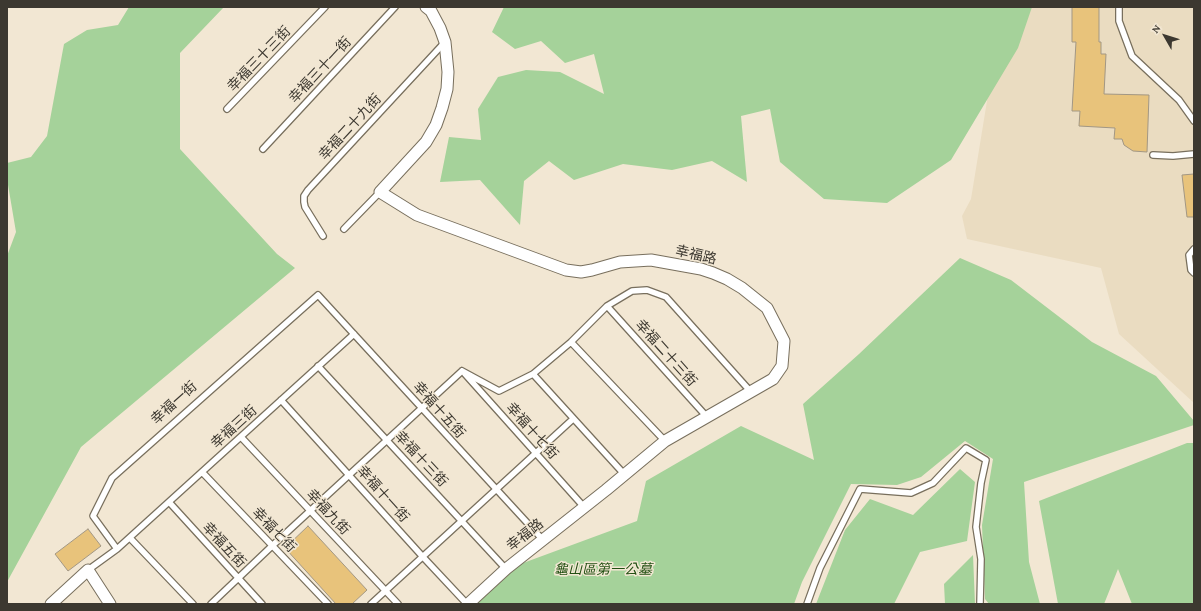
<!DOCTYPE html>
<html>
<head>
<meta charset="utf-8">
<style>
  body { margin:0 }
  #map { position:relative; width:1201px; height:611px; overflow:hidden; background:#f2e7d3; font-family:"Crimson Pro",serif }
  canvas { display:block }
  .frame { position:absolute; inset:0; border:8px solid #3c3830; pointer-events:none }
  .north { position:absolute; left:1145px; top:16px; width:40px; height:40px; -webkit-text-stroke:3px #f2e7d3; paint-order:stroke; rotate:309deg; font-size:11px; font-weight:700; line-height:16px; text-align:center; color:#3c3830 }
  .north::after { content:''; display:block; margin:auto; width:14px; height:18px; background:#3c3830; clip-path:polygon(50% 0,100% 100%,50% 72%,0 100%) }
</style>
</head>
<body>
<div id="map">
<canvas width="1201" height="611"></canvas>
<div class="frame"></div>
<div class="north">N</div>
</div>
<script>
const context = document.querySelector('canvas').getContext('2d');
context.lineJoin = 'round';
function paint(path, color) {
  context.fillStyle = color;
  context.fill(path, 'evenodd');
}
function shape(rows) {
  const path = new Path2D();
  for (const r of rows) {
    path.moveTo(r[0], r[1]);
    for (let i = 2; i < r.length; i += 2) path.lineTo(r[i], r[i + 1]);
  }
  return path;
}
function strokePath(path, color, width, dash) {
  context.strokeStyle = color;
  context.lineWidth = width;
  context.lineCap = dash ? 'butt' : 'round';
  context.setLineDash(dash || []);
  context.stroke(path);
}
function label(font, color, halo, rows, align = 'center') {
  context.font = font + ' "Crimson Pro","Noto Sans TC",serif';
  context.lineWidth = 3;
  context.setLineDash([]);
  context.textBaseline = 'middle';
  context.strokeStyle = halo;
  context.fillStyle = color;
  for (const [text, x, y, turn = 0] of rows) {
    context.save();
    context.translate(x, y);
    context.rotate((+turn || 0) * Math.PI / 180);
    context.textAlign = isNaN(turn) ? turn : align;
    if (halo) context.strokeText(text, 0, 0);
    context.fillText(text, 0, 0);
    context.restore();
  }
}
paint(shape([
  [989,7,1194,7,1194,403,1119,334,1101,268,967,239,962,216,971,199,987,101,990,20]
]), '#eadcc1');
paint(shape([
  [129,7,224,7,180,53,180,149,277,254,295,268,81,447,7,582,7,256,16,232,7,179,7,163,31,157,47,136,64,44,87,30,118,25],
  [504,7,1032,7,1018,48,951,160,887,203,824,199,780,162,770,109,741,116,747,182,712,161,672,170,623,164,574,180,549,161,524,181,520,225,480,180,440,182,449,137,481,140,478,109,498,77,526,70,560,72,604,94,594,54,565,63,541,41,515,49,492,32],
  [960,258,1011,280,1092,342,1156,376,1194,421,1194,425,1024,482,1029,562,1040,604,989,604,985,599,982,525,993,459,965,441,921,477,897,485,851,484,802,582,794,604,474,604,515,566,637,521,646,481,741,426,814,460,803,404,859,354],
  [1187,443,1194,443,1194,604,1132,604,1118,569,1104,604,1058,604,1039,501],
  [960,469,975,482,967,541,920,552,894,604,816,604,845,530,870,499,913,515],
  [973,555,975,604,945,604,944,584]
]), '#a5d29a');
const building = shape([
  [1072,7,1099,7,1099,42,1101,42,1101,54,1106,54,1104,94,1149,95,1147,152,1133,151,1124,145,1122,139,1114,139,1115,128,1079,126,1080,111,1072,111,1076,42,1072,42,1072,7],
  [1194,174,1194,217,1187,217,1182,175,1194,174],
  [308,526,367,590,352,604,336,604,285,548,308,526],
  [88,529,101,546,68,571,55,554,88,529]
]);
paint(building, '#e8c37b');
strokePath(building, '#a29784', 1);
const service = shape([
  [1119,7,1119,21,1132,56,1179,100,1194,121],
  [227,109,325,7],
  [263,149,395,7],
  [1153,155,1173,156,1194,154],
  [344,229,380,192],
  [323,236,305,207,304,202,304,196,308,190,445,42],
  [1194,249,1189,255,1191,270,1194,273],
  [607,306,707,417],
  [571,342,665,441],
  [318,366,506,569],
  [462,371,499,391,533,374,571,342,607,306,632,291,647,290,666,297,751,392],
  [465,374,584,507],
  [533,374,624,474],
  [281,400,423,557,467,604],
  [241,437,398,604],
  [202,472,328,604],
  [169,502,262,604],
  [130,538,193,604],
  [117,549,93,516,112,478,318,295,543,540],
  [88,570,117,549,354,334],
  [211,604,273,545,462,371],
  [371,604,573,419],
  [807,604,820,568,860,489,911,493,933,483,966,448,986,460,981,483,976,527,981,559,980,604]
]);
const minor = shape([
  [426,7,431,11,440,28,445,42,448,72,447,89,442,108,436,125,426,142,380,192,417,215,566,270,581,272,592,270,620,262,651,260,701,269,713,273,727,279,742,288,767,308,784,341,782,366,773,379,665,441,606,490,506,569,468,604],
  [51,604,88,570,110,604]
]);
strokePath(service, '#786f5d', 8);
strokePath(minor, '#786f5d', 13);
strokePath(service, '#fff', 5.5);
strokePath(minor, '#fff', 11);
label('14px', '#3c3830', '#f2e7d3', [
  ["幸福三十三街",259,59,-46],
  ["幸福三十一街",320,70,-47],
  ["幸福二十九街",350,127,-47],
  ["幸福路",696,255,13],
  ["幸福二十三街",666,353,48],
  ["幸福一街",174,403,-42],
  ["幸福十五街",439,410,48],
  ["幸福三街",234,427,-42],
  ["幸福十七街",532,431,48],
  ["幸福十三街",421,459,47],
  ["幸福十一街",383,494,48],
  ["幸福九街",328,512,47],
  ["幸福七街",274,530,46],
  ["幸福路",525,535,-38],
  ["幸福五街",224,545,47]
]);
label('italic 14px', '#225013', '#f2e7d3', [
  ["龜山區第一公墓",603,570]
]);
</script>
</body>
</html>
